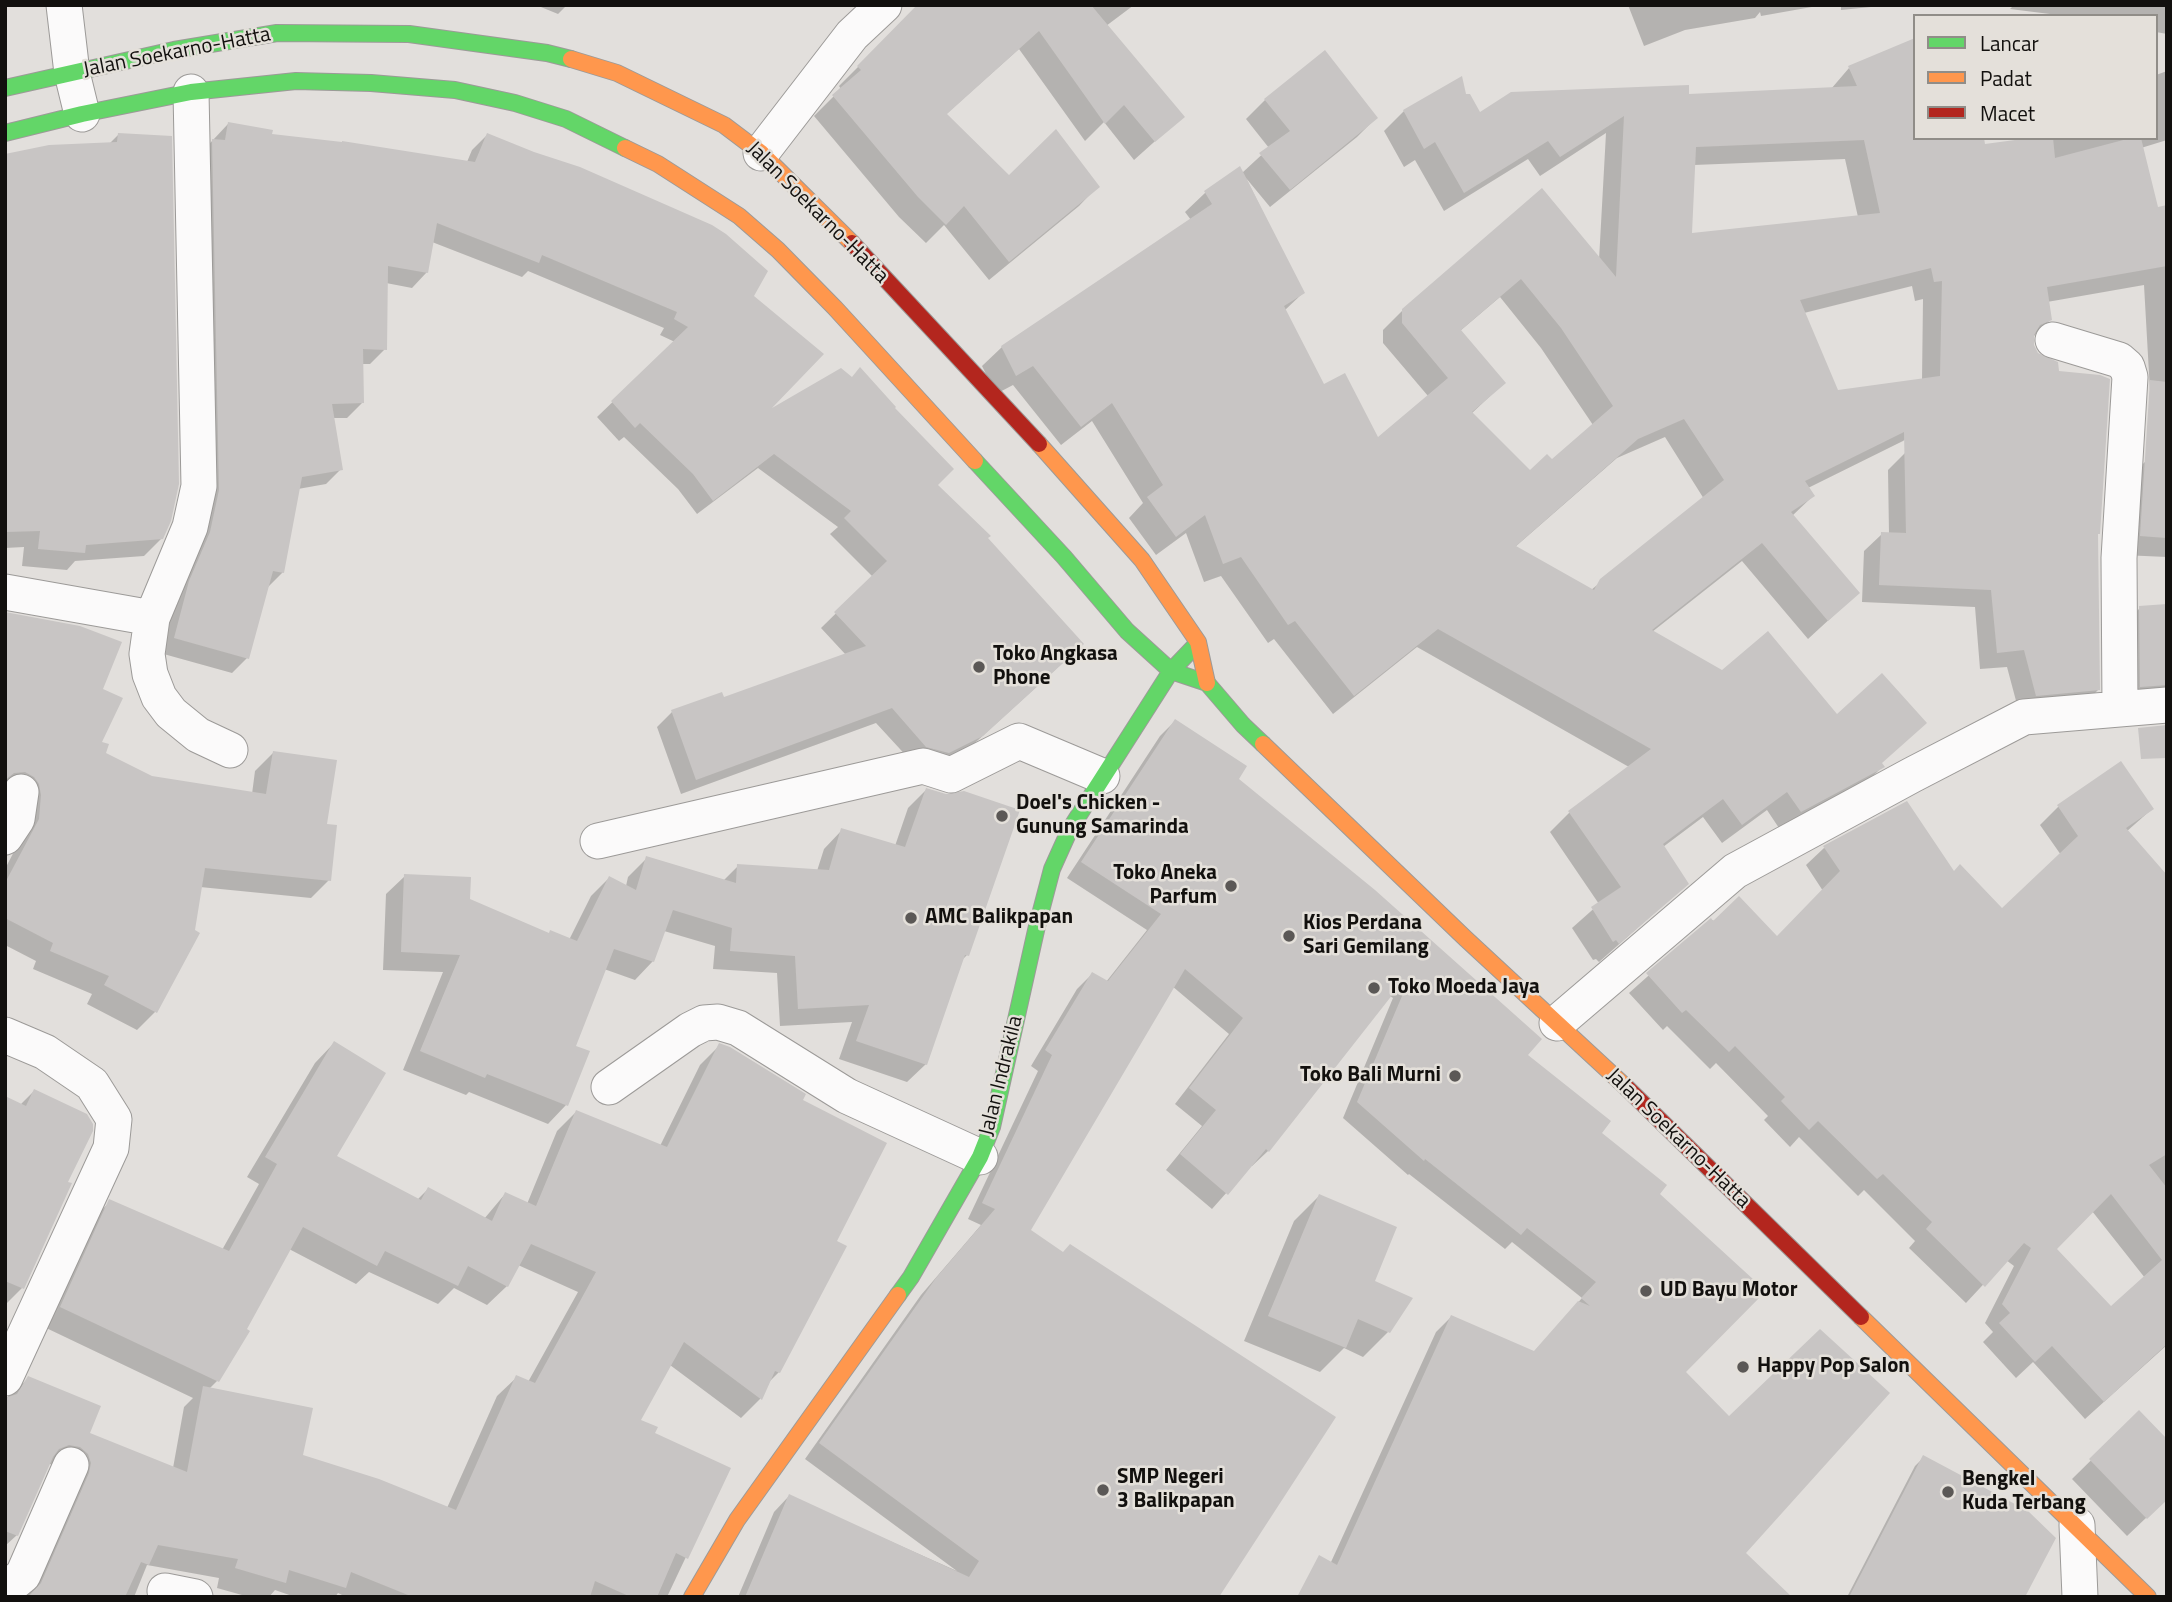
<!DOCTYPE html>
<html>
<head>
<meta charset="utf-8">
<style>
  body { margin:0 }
  #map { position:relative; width:2172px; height:1602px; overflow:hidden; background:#e2dfdc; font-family:"Titillium Web",sans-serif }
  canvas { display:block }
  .frame { position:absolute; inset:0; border:7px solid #12100e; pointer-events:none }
  .legend { position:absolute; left:1913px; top:14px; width:245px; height:126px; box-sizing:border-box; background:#e4e0da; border:2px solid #908d88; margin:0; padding:9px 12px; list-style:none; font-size:21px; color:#12100e }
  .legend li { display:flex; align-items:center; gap:14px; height:35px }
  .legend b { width:35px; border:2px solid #908d88 }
</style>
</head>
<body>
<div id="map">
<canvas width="2172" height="1602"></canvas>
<div class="frame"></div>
<ul class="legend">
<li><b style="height:9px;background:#63d668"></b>Lancar</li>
<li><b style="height:9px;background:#ff974d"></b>Padat</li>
<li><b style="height:9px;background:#b3261e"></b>Macet</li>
</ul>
</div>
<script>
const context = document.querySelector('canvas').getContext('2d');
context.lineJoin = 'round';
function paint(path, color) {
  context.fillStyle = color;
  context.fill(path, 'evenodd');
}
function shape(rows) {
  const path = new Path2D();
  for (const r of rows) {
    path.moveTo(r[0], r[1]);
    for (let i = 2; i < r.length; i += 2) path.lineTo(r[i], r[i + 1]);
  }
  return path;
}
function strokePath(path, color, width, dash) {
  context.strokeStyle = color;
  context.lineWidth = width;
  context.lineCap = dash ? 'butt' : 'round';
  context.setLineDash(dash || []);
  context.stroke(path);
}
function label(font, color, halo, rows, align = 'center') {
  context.font = font + ' "Titillium Web",sans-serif';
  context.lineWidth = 5;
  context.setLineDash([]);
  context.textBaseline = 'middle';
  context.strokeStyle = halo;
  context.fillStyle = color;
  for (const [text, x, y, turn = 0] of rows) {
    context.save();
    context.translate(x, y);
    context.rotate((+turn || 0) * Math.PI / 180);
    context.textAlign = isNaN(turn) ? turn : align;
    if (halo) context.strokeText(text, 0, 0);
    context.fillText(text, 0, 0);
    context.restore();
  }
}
paint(shape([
  [536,5,567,5,558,14],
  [920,5,1134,5,1106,26,1182,117,1134,160,1104,122,1085,141,1019,49,945,115,1009,178,1098,186,1079,206,989,280,944,225,926,243,899,217,814,116,841,89,839,86],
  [1628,5,1823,5,1761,16,1760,12,1755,18,1685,30,1644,46],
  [1841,5,1891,5,1841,10],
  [2014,5,2167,5,2167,34,2156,32,2156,16,2066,16,2010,9],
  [1325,53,1376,118,1357,137,1270,207,1246,178,1303,293,1284,311,1323,386,1378,439,1428,396,1383,343,1383,330,1403,310,1542,190,1599,260,1606,133,1540,176,1528,159,1444,211,1415,160,1404,167,1384,131,1404,111,1465,96,1480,115,1687,96,1831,89,1849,68,1915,138,1983,146,2044,138,2156,138,2156,75,2167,71,2167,140,2141,148,2157,209,2167,207,2167,407,2151,409,2144,285,2047,302,2050,320,2032,338,1903,441,1808,488,1813,496,1792,516,1858,593,1808,639,1742,561,1652,632,1722,672,1836,717,1882,767,1863,786,1781,831,1767,810,1722,843,1703,817,1663,847,1687,884,1599,962,1596,959,1593,960,1572,928,1599,904,1550,832,1569,813,1629,767,1417,647,1333,714,1274,639,1268,643,1221,576,1204,582,1186,533,1156,555,1129,518,1143,503,1092,421,1061,445,1013,385,996,394,982,366,1002,347,1191,220,1185,212,1205,193,1239,168,1242,173,1269,148,1246,119,1265,100],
  [1845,159,1858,217,1690,235,1694,165],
  [1912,286,1915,301,1923,299,1922,380,1837,392,1804,313],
  [1500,297,1541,348,1593,425,1552,462,1530,472,1471,414,1504,383,1460,331],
  [1665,437,1704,499,1591,590,1515,547,1617,458],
  [228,124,270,135,467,162,472,150,487,135,752,296,765,413,936,485,986,538,1067,659,966,751,933,768,911,761,876,723,681,794,657,727,672,712,723,699,846,655,821,628,873,577,830,534,838,527,758,468,697,514,678,489,624,437,619,441,597,417,675,342,660,335,664,328,528,271,522,277,432,242,427,272,412,288,386,283,385,349,370,364,361,364,362,403,347,418,332,418,341,469,326,484,298,489,283,572,268,587,247,658,232,673,160,653,175,598,195,548,198,156],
  [119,134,162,538,144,556,75,561,67,570,22,566,24,547,5,548,5,156,109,144],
  [1905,453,2096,536,2098,690,2081,707,2019,712,2007,667,1980,669,1975,607,1862,602,1864,551,1882,534,1889,534,1888,470],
  [2146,461,2167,461,2167,557,2122,555,2127,479],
  [2167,606,2167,715,2122,705,2121,627,2140,608],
  [5,614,101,690,100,743,104,753,151,778,252,794,255,771,273,753,325,826,329,880,311,898,200,887,155,1012,137,1030,87,1004,92,994,33,969,36,961,5,945,5,869,21,838,5,790],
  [1175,721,1525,1056,1658,1194,1683,1372,1729,1419,1887,1393,1326,1573,1436,1332,1451,1317,1533,1353,1582,1298,1512,1242,1505,1249,1409,1174,1408,1175,1343,1118,1393,998,1390,996,1268,1151,1252,1166,1251,1165,1212,1209,1166,1170,1202,1126,1175,1104,1229,1034,1172,986,1028,1230,1244,1555,817,1597,738,1597,774,1512,789,1496,957,1571,805,1459,921,1295,981,1225,968,1219,1038,1071,1031,1066,1077,989,1092,974,1106,982,1147,930,1067,878,1160,736],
  [926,790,967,955,961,961,926,1064,907,1082,839,1059,852,1022,780,1026,777,973,713,969,715,946,664,931,653,961,635,980,604,969,573,1047,566,1105,548,1124,469,1092,466,1095,403,1070,443,972,383,970,386,894,405,876,548,934,569,940,591,896,609,878,626,886,628,877,647,858,723,881,738,866,817,871,824,849,842,830,895,846,908,808],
  [2058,807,2152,809,2126,832,2167,877,2167,1345,2085,1419,2033,1362,2016,1378,1983,1342,1993,1332,1985,1323,2014,1266,2006,1260,1966,1303,1909,1248,1915,1241,1864,1190,1858,1196,1799,1137,1790,1147,1764,1120,1768,1116,1716,1063,1710,1069,1667,1026,1663,1030,1629,993,1711,920,1777,938,1823,891,1806,865,1824,848,1954,873,2002,910,2061,855,2040,825],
  [2092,1211,2145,1278,2111,1309,2055,1249],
  [334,1043,335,1157,417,1200,428,1189,484,1219,505,1194,527,1204,557,1131,576,1112,660,1146,700,1065,720,1045,800,1101,835,1242,779,1372,768,1383,760,1399,741,1418,670,1365,639,1421,653,1434,728,1468,667,1597,346,1597,338,1593,335,1597,295,1597,275,1590,269,1597,249,1597,217,1588,219,1578,147,1565,134,1597,26,1597,71,1494,59,1465,48,1464,17,1535,5,1546,5,1399,29,1378,88,1434,173,1468,184,1407,193,1398,42,1326,90,1221,110,1202,222,1250,259,1184,247,1177,315,1063],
  [289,1249,356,1284,369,1272,438,1304,454,1288,487,1305,507,1286,518,1265,578,1292,528,1382,517,1377,497,1396,447,1508,301,1456,209,1389,217,1381],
  [34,1091,66,1183,70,1184,22,1288,5,1305,5,1098,20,1105],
  [1319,1196,1372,1282,1388,1332,1363,1357,1344,1348,1320,1372,1244,1341,1294,1221],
  [2139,1413,2167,1498,2127,1536,2072,1479],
  [1924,1457,1851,1597,1848,1595,1915,1466]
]), '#0003');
paint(shape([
  [917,5,1091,5,1185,117,1155,142,1124,105,1105,124,1039,31,947,114,1009,175,1056,129,1100,187,1009,262,964,206,946,225,918,197,832,95,861,70,857,66],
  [1915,38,1915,138,1984,138,1985,144,2030,138,2053,138,2055,158,2131,138,2141,138,2158,207,2167,205,2167,266,2047,287,2052,320,2040,325,2034,335,2034,345,2038,353,2058,362,2059,371,2100,375,2110,379,2100,534,2098,534,2100,690,2036,696,2024,650,1997,653,1991,590,1879,585,1881,532,1906,533,1904,432,1805,481,1815,496,1791,512,1860,593,1828,621,1762,543,1652,630,1722,670,1768,631,1837,714,1882,673,1927,723,1882,763,1885,767,1801,812,1787,792,1742,825,1723,799,1663,844,1689,884,1619,944,1616,940,1613,942,1591,907,1621,887,1568,811,1651,749,1438,629,1354,696,1295,621,1288,625,1241,557,1223,564,1205,515,1176,537,1147,497,1163,485,1112,403,1081,427,1033,366,1016,376,1001,346,1212,204,1204,191,1240,166,1305,293,1284,306,1324,384,1345,373,1378,437,1448,378,1402,323,1402,309,1542,188,1616,277,1624,116,1560,157,1548,141,1464,193,1435,142,1424,149,1403,110,1462,76,1466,94,1470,94,1480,112,1511,92,1689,85,1689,94,1857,86,1848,66],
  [1864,140,1880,213,1692,233,1696,147],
  [1931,268,1934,282,1942,281,1940,376,1838,390,1800,300],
  [1521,279,1561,328,1613,406,1552,459,1547,454,1530,470,1472,412,1506,383,1461,330],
  [1684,419,1724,480,1600,579,1594,590,1516,546,1638,439],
  [1325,50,1378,118,1290,190,1259,153,1290,131,1264,99],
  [228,122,273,130,272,134,342,142,342,141,475,162,487,133,534,152,580,167,712,225,726,234,768,271,754,296,824,354,772,408,841,368,852,377,860,367,896,407,895,408,954,469,938,485,991,536,988,538,1084,644,983,736,949,753,926,747,892,708,696,780,671,710,722,692,724,697,866,646,834,612,887,561,844,518,851,511,774,454,713,501,693,474,640,423,635,428,611,401,688,327,674,319,677,312,542,255,539,263,437,223,428,273,388,266,387,350,363,349,364,403,332,404,343,470,302,477,284,573,273,571,249,659,174,638,189,581,210,532,219,490,212,139,225,140],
  [118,133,172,136,179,484,171,521,163,539,86,545,85,553,38,549,40,531,5,532,5,154,49,145,117,142],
  [2150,380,2167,382,2167,538,2140,536],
  [2167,604,2167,685,2140,687,2139,606],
  [5,612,80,626,122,642,103,689,123,698,102,742,109,744,106,753,152,776,266,794,273,751,337,760,327,824,337,825,331,881,205,868,195,930,200,933,157,1013,104,985,109,976,50,951,53,943,5,918,5,883,39,819,41,795,39,784,34,777,25,772,14,773,5,780],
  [1175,719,1247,766,1239,779,1375,890,1542,1039,1528,1055,1611,1121,1602,1133,1667,1185,1660,1194,1766,1291,1686,1372,1729,1416,1820,1329,1890,1393,1746,1553,1792,1597,1297,1597,1319,1555,1337,1565,1451,1315,1534,1351,1578,1301,1590,1306,1581,1298,1596,1282,1527,1228,1521,1235,1425,1159,1424,1161,1357,1102,1408,982,1404,980,1269,1152,1266,1149,1228,1195,1180,1154,1216,1110,1189,1088,1243,1018,1185,969,1031,1230,1063,1252,1070,1244,1336,1417,1219,1597,745,1597,789,1494,969,1577,979,1561,819,1443,936,1278,995,1209,982,1203,1052,1055,1045,1050,1092,972,1108,981,1161,914,1081,862],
  [2167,725,2167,758,2141,759,2138,728],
  [2121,761,2154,809,2126,828,2167,875,2167,1154,2149,1165,2167,1188,2167,1344,2104,1402,2052,1346,2035,1362,1999,1323,2010,1313,2002,1304,2031,1248,2024,1243,1985,1287,1926,1229,1932,1222,1883,1174,1877,1179,1818,1121,1809,1130,1781,1101,1785,1097,1735,1046,1729,1052,1686,1010,1682,1013,1646,973,1711,918,1713,921,1739,896,1777,936,1840,871,1823,846,1907,801,1954,871,1960,864,2002,908,2078,836,2057,805],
  [2111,1194,2162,1260,2111,1306,2057,1249],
  [926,788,946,794,964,791,1020,810,969,956,965,955,927,1065,856,1041,869,1005,798,1009,795,956,730,951,732,928,673,910,654,962,614,949,576,1046,590,1051,568,1106,487,1074,485,1078,420,1051,460,955,401,952,404,874,471,877,470,899,549,933,550,930,577,941,609,876,636,890,646,856,736,883,737,864,829,870,841,828,905,847],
  [334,1041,386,1073,337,1156,421,1200,428,1187,492,1221,505,1192,536,1206,576,1110,667,1147,719,1043,730,1047,806,1094,803,1100,887,1143,837,1241,847,1246,780,1373,775,1371,762,1400,684,1342,641,1420,658,1427,655,1433,731,1468,688,1559,676,1553,657,1597,631,1597,595,1581,590,1597,413,1597,351,1572,346,1588,289,1570,286,1583,235,1568,238,1559,158,1545,149,1565,141,1562,125,1597,28,1597,41,1583,89,1473,91,1463,88,1454,80,1447,69,1445,59,1449,53,1457,18,1536,5,1531,5,1398,17,1394,28,1376,101,1406,90,1433,187,1472,203,1386,313,1408,303,1455,379,1479,456,1510,516,1375,535,1383,596,1272,531,1244,508,1287,468,1266,458,1286,385,1251,377,1266,303,1227,247,1329,250,1331,219,1382,60,1307,109,1199,229,1251,277,1164,265,1157],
  [34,1089,87,1114,93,1124,93,1131,68,1182,72,1183,24,1289,5,1281,5,1096,26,1106],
  [1319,1194,1397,1227,1375,1281,1413,1298,1390,1333,1358,1319,1346,1348,1268,1316],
  [2139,1410,2167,1439,2167,1500,2147,1519,2089,1459],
  [1923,1455,2028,1511,2056,1538,2025,1597,1849,1597]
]), '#c8c5c4');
const street = shape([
  [64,5,72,73,82,114],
  [191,92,199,486,190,527,152,618,147,654,150,674,159,697,171,713,198,735,230,750],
  [761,153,852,35,884,5],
  [2053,340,2119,360,2127,367,2130,377,2119,558,2120,709],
  [5,592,152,618],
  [5,837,17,819,21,792],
  [598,841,923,766,951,775,1019,741,1102,776],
  [1557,1023,1735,871,1912,775,2024,717,2167,705],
  [5,1035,45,1052,92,1084,114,1119,111,1148,5,1378],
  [609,1087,690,1030,704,1023,718,1022,738,1028,847,1096,980,1157],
  [2077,1525,2080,1597],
  [5,1590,23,1575,71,1465],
  [165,1591,195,1597]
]);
const fast = shape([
  [5,88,174,50,277,33,409,34,547,53,571,59],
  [5,133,82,114,191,92,296,81,371,83,455,90,515,103,566,119,625,148],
  [975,461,1064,557,1127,631,1171,671,1207,683,1243,725,1263,744],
  [898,1295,911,1277,980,1157,992,1127,1037,926,1052,869,1070,829,1171,671,1193,648]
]);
const slow = shape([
  [571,59,617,73,724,125,761,153,852,243],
  [625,148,658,164,739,216,778,250,835,308,975,461],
  [1039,444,1142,560,1198,642,1207,683],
  [1263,744,1466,939,1627,1088],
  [1861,1317,2148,1597],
  [692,1597,737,1520,898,1295]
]);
const jam = shape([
  [852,243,1039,444],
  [1627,1088,1861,1317]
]);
strokePath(street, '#9c9a98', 37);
strokePath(fast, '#9c9a98', 18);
strokePath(slow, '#9c9a98', 18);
strokePath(jam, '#9c9a98', 18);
strokePath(street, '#fbfafa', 35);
strokePath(fast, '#63d668', 16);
strokePath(slow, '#ff974d', 16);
strokePath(jam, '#b3261e', 16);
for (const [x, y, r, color] of [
  [979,667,7,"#5b5856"],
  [1002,816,7,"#5b5856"],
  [1231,886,7,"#5b5856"],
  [911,918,7,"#5b5856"],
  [1289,936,7,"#5b5856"],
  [1374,988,7,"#5b5856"],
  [1455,1076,7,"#5b5856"],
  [1646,1291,7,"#5b5856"],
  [1743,1367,7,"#5b5856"],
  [1103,1490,7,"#5b5856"],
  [1948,1492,7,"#5b5856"]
]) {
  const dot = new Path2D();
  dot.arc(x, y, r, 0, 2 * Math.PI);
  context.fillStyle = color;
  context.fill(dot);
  strokePath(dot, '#e4e0da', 2.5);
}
label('21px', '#12100e', '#e4e0da', [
  ["Jalan Soekarno-Hatta",177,53,-11],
  ["Jalan Soekarno-Hatta",817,213,45],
  ["Jalan Indrakila",1002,1076,-76],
  ["Jalan Soekarno-Hatta",1678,1139,44]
]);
label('bold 21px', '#12100e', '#e4e0da', [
  ["Toko Angkasa",993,655],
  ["Phone",993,679],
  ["Doel's Chicken -",1016,804],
  ["Gunung Samarinda",1016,828],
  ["Toko Aneka",1217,874,"right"],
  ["Parfum",1217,898,"right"],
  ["AMC Balikpapan",925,918],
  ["Kios Perdana",1303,924],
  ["Sari Gemilang",1303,948],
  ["Toko Moeda Jaya",1388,988],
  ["Toko Bali Murni",1441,1076,"right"],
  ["UD Bayu Motor",1660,1291],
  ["Happy Pop Salon",1757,1367],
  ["SMP Negeri",1117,1478],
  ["3 Balikpapan",1117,1502],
  ["Bengkel",1962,1480],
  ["Kuda Terbang",1962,1504]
], 'left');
</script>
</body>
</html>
